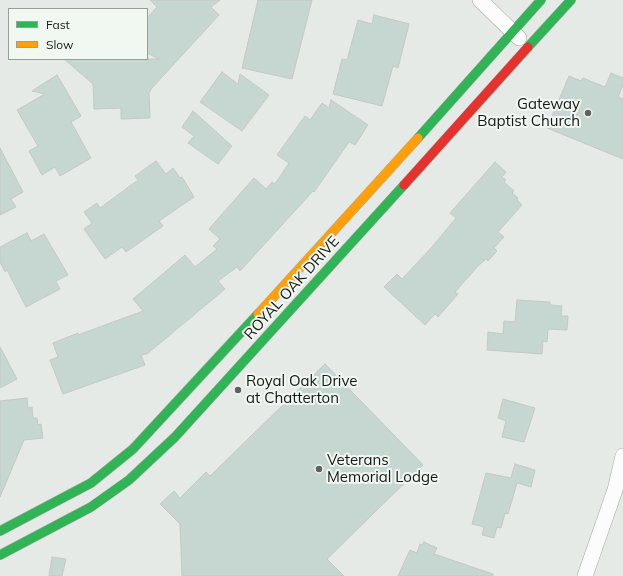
<!DOCTYPE html>
<html>
<head>
<meta charset="utf-8">
<style>
  body { margin:0 }
  #map { position:relative; width:623px; height:576px; overflow:hidden; background:#e5eae6; font-family:Mulish,sans-serif }
  canvas { display:block }
  .legend { position:absolute; left:8px; top:8px; width:140px; height:52px; box-sizing:border-box; background:#f1f8f2; border:1px solid #999e9a; margin:0; padding:5px 7px; list-style:none; font-size:12px; color:#161816 }
  .legend li { display:flex; align-items:center; gap:8px; height:20px }
  .legend b { width:20px; border:1px solid #999e9a }
</style>
</head>
<body>
<div id="map">
<canvas width="623" height="576"></canvas>
<ul class="legend">
<li><b style="height:5px;background:#30b455"></b>Fast</li>
<li><b style="height:5px;background:#ff9f0a"></b>Slow</li>
</ul>
</div>
<script>
const context = document.querySelector('canvas').getContext('2d');
context.lineJoin = 'round';
function paint(path, color) {
  context.fillStyle = color;
  context.fill(path, 'evenodd');
}
function shape(rows) {
  const path = new Path2D();
  for (const r of rows) {
    path.moveTo(r[0], r[1]);
    for (let i = 2; i < r.length; i += 2) path.lineTo(r[i], r[i + 1]);
  }
  return path;
}
function strokePath(path, color, width, dash) {
  context.strokeStyle = color;
  context.lineWidth = width;
  context.lineCap = dash ? 'butt' : 'round';
  context.setLineDash(dash || []);
  context.stroke(path);
}
function label(font, color, halo, rows, align = 'center') {
  context.font = font + ' Mulish,sans-serif';
  context.lineWidth = 4;
  context.setLineDash([]);
  context.textBaseline = 'middle';
  context.strokeStyle = halo;
  context.fillStyle = color;
  for (const [text, x, y, turn = 0] of rows) {
    context.save();
    context.translate(x, y);
    context.rotate((+turn || 0) * Math.PI / 180);
    context.textAlign = isNaN(turn) ? turn : align;
    if (halo) context.strokeText(text, 0, 0);
    context.fillText(text, 0, 0);
    context.restore();
  }
}
const building = shape([
  [150,0,220,0,211,7,219,15,152,88,149,93,150,118,121,119,121,108,94,109,93,84,64,59,159,59,147,53,147,18,157,7,150,0],
  [258,0,312,0,292,79,242,68,258,0],
  [374,15,409,24,398,68,393,66,382,106,333,94,342,59,347,60,358,20,372,24,374,15],
  [222,72,238,84,240,74,269,95,242,131,200,102,222,72],
  [611,73,623,78,623,85,618,97,623,99,623,159,547,128,569,76,581,81,583,78,605,87,611,73],
  [57,75,81,116,71,122,91,158,60,176,55,167,42,175,29,151,38,146,17,110,45,94,32,91,57,75],
  [331,100,368,125,355,145,349,142,314,192,313,191,240,271,237,267,218,281,225,289,147,354,141,355,145,365,63,394,50,360,58,357,53,343,78,333,78,335,143,311,133,299,165,272,185,255,195,267,217,249,213,246,220,239,209,229,254,178,266,189,272,182,275,184,289,163,277,155,305,116,310,120,322,103,329,108,331,100],
  [193,111,232,146,218,164,188,143,194,136,182,127,193,111],
  [0,148,23,192,11,199,16,207,0,215,0,148],
  [156,161,166,174,173,168,180,178,182,177,194,197,159,221,163,226,126,252,122,247,105,259,84,229,92,223,84,212,97,203,100,208,138,180,135,176,156,161],
  [495,162,506,172,502,177,506,180,504,182,514,191,512,193,518,198,517,200,522,205,498,232,504,237,494,248,497,251,488,261,486,259,478,266,455,292,458,294,438,317,435,314,425,325,384,287,397,274,402,279,432,247,456,218,450,213,495,162],
  [27,233,31,241,44,234,68,275,56,281,60,289,26,307,7,270,5,272,0,262,0,247,27,233],
  [517,300,550,302,550,305,562,306,561,316,568,316,567,330,548,329,547,342,543,341,542,354,487,350,488,332,503,334,504,321,515,322,517,300],
  [0,347,17,379,0,388,0,347],
  [325,364,423,465,327,559,344,576,182,576,180,524,160,504,174,491,180,498,206,472,210,476,325,364],
  [27,398,28,408,32,407,33,418,37,418,38,425,41,424,43,438,24,440,0,497,0,401,27,398],
  [503,399,535,408,524,442,502,437,506,421,498,418,503,399],
  [515,464,535,470,531,487,517,483,508,514,505,513,501,528,497,527,494,538,482,535,484,527,472,524,486,473,511,478,515,464],
  [424,542,437,548,434,554,493,574,493,576,398,576,410,550,417,553,420,544,422,545,424,542],
  [52,557,66,559,62,576,49,576,52,557]
]);
paint(building, '#c5d7d0');
strokePath(building, '#c5c8c6', 1);
const street = shape([
  [480,0,519,38],
  [585,576,615,490,623,456]
]);
const fast = shape([
  [528,47,571,0],
  [418,138,541,0],
  [0,531,91,483,133,449,258,314],
  [0,555,91,507,129,480,175,437,404,185]
]);
const slow = shape([
  [258,314,418,138]
]);
const jam = shape([
  [404,185,528,47]
]);
strokePath(street, '#a7aaa8', 16);
strokePath(fast, '#a7aaa8', 10);
strokePath(slow, '#a7aaa8', 10);
strokePath(jam, '#a7aaa8', 10);
strokePath(street, '#fbfcfb', 15);
strokePath(fast, '#30b455', 9);
strokePath(slow, '#ff9f0a', 9);
strokePath(jam, '#e5322d', 9);
for (const [x, y, r, color] of [
  [588,113,4,"#5e625f"],
  [238,390,4,"#5e625f"],
  [319,469,4,"#5e625f"]
]) {
  const dot = new Path2D();
  dot.arc(x, y, r, 0, 2 * Math.PI);
  context.fillStyle = color;
  context.fill(dot);
  strokePath(dot, '#f1f8f2', 1.5);
}
label('15px', '#161816', '#f1f8f2', [
  ["Gateway",580,104,"right"],
  ["Baptist Church",580,121,"right"],
  ["Royal Oak Drive",246,381],
  ["at Chatterton",246,398],
  ["Veterans",327,460],
  ["Memorial Lodge",327,477]
], 'left');
label('15px', '#161816', '#f1f8f2', [
  ["ROYAL OAK DRIVE",292,288,-48]
]);
</script>
</body>
</html>
